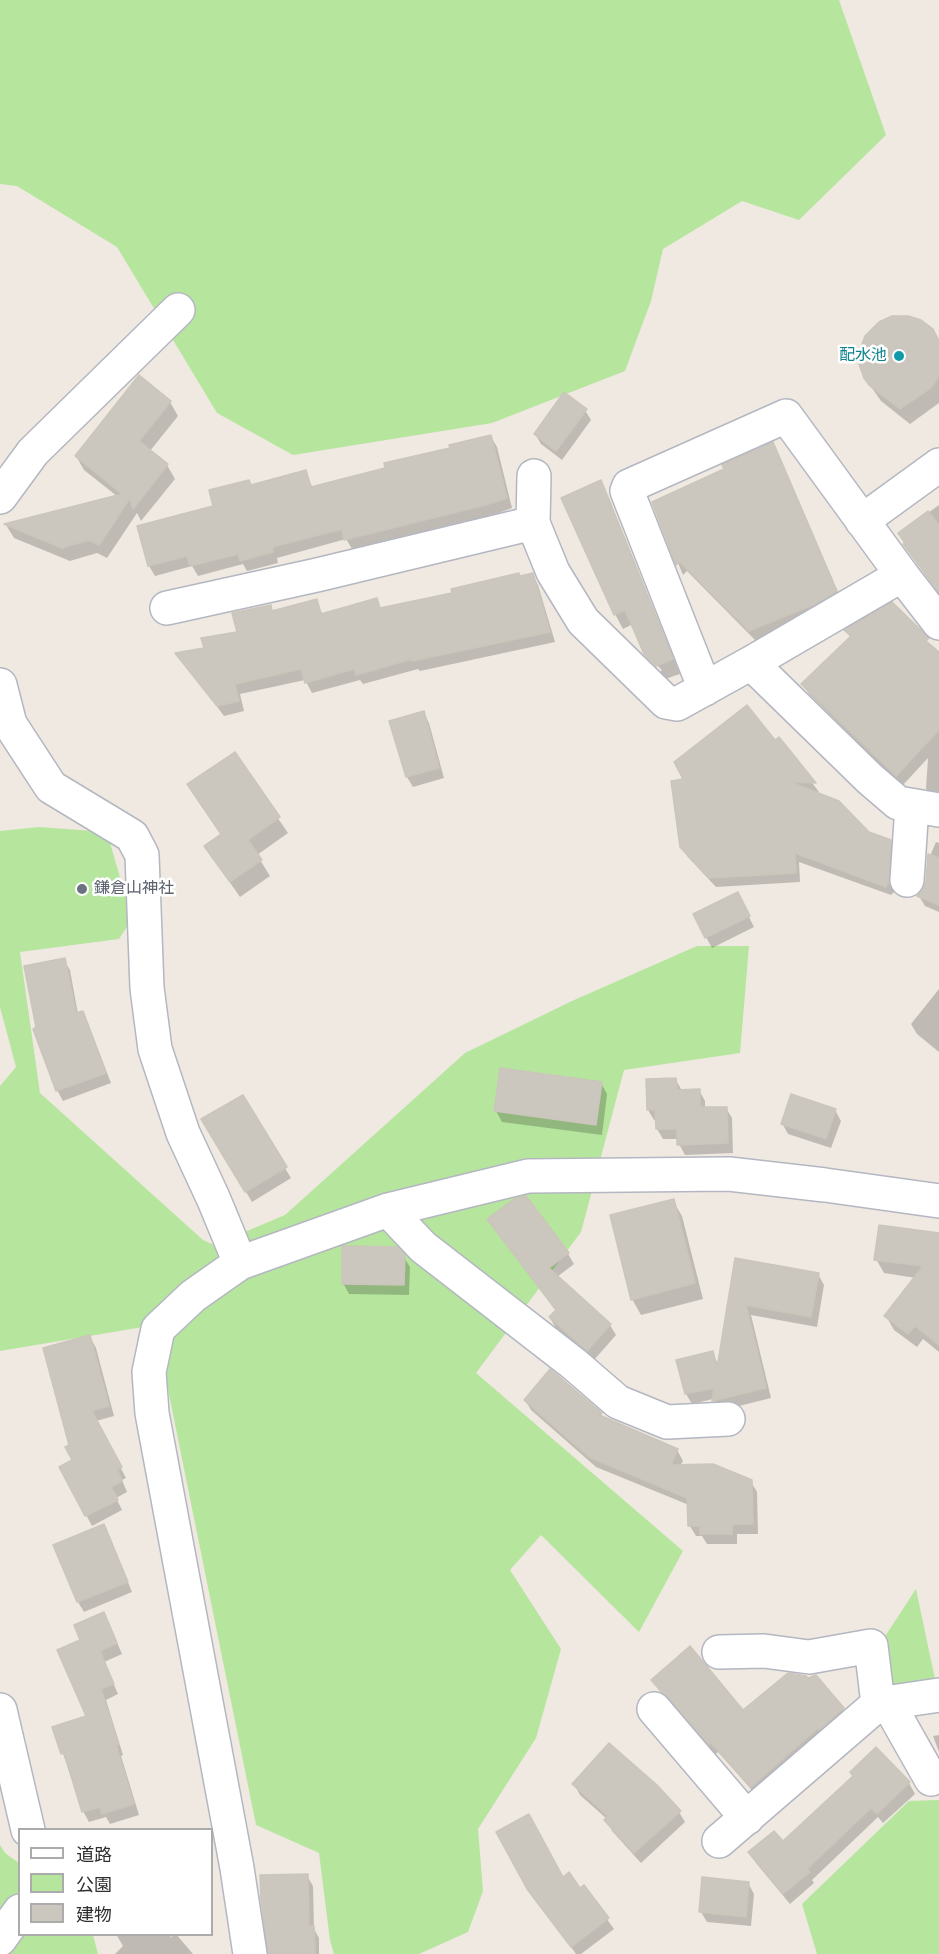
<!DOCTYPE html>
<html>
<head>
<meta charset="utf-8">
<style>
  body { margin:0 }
  #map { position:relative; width:939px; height:1954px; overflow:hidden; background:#efe9e1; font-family:"Sofia Sans Condensed","Noto Sans JP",sans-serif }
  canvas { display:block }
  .legend { position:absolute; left:18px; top:1828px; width:195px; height:108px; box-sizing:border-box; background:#fff; border:2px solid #ababab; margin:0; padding:8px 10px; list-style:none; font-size:18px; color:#2e2e2e }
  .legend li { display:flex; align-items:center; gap:12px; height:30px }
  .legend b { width:30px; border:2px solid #ababab }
</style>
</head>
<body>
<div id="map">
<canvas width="939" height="1954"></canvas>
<ul class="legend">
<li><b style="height:8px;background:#fff"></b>道路</li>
<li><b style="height:16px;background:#b6e59e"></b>公園</li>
<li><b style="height:16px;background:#cbc7bf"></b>建物</li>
</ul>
</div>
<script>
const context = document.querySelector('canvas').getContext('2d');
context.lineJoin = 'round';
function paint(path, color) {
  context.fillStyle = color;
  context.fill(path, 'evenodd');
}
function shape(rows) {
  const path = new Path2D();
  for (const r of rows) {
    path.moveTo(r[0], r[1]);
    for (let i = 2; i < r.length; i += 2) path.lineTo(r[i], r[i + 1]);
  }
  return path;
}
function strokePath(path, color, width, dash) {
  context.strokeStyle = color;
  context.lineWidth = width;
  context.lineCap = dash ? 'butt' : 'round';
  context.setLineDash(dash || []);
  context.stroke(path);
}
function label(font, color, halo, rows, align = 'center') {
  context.font = font + ' "Sofia Sans Condensed","Noto Sans JP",sans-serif';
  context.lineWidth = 5;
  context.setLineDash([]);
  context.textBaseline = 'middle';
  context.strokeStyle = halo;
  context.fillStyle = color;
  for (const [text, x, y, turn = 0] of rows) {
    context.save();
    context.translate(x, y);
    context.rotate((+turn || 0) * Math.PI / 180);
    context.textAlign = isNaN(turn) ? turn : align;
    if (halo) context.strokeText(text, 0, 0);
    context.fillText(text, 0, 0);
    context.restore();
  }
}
paint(shape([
  [0,0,839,0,886,135,799,220,742,201,663,249,651,301,625,371,492,423,293,455,217,413,117,247,17,186,0,184],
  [39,827,107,832,132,919,119,939,20,952,40,1093,203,1240,214,1245,285,1215,465,1053,572,1001,697,946,749,946,740,1053,624,1070,581,1232,476,1373,683,1551,639,1632,541,1535,510,1570,561,1649,536,1738,478,1829,483,1891,468,1932,419,1954,334,1954,330,1940,319,1853,256,1825,155,1325,0,1351,0,1086,16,1067,0,1007,0,831],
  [916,1589,936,1684,899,1688,885,1679,882,1641],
  [939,1800,939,1954,817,1954,802,1904,909,1801],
  [0,1845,5,1853,19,1863,20,1934,93,1935,98,1954,0,1954]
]), '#b6e59e');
paint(shape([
  [939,343,939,403,910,424,881,401,865,378],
  [170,402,178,416,150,451,167,465,175,479,141,521,137,513,107,558,97,553,70,561,14,538,6,525,118,497,84,470,76,456],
  [585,410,591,420,562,460,541,444,535,434],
  [491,437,497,447,512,508,496,514,352,549,346,539,277,558,278,563,247,571,243,564,198,576,192,566,155,576,149,566,215,507,251,487,305,472,313,488,387,470],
  [773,444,842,602,756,641,687,571,683,575,653,503,726,470],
  [600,482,608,496,680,674,665,679,651,663,660,672,662,670,647,655,633,624,623,629,615,614,563,499],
  [939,505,939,594,911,555,900,533],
  [532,574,538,585,555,642,420,671,418,669,363,684,360,680,312,693,305,680,240,694,244,711,224,716,178,654,206,649,239,634,270,606,273,612,316,601,323,615,376,600,381,609],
  [846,631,939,654,939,800,932,799,926,788,928,758,902,786,809,694,803,684,851,638],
  [423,712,429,723,444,778,413,787,407,777,390,722],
  [779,739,819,792,813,792,868,833,890,841,895,851,894,892,891,895,799,862,800,882,716,887,687,856,682,846,685,781],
  [234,754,288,833,257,855,270,876,240,897,215,861,221,835,189,785],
  [936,842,939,843,939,912,925,906,919,896,924,891,927,882,930,856],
  [743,905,754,927,712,948,706,937],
  [64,960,70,970,78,1014,82,1013,88,1023,111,1083,63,1101,57,1090],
  [939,989,939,1052,917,1034,911,1024],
  [676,1080,682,1091,699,1090,705,1101,705,1109,726,1108,732,1118,733,1153,685,1155,679,1144,679,1139,663,1139,657,1129,657,1120,654,1120,648,1110],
  [601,1083,607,1094,602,1135,502,1122,496,1111],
  [242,1097,291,1178,252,1202,203,1120],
  [835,1110,841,1121,831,1148,788,1134,782,1123],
  [673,1201,682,1216,703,1299,641,1315,632,1299],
  [489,1219,568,1254,574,1264,557,1277,610,1325,616,1335,594,1360,556,1328,550,1318,557,1311],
  [939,1235,939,1352,923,1339,917,1347,894,1330,886,1316,916,1278,884,1273,876,1259],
  [403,1256,410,1267,409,1295,349,1294,343,1283],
  [736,1261,818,1274,824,1285,817,1327,751,1315,771,1398,719,1411,713,1399,692,1404,686,1394,712,1353,719,1365],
  [90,1337,96,1348,114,1416,96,1421,126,1478,122,1480,127,1492,116,1498,122,1510,92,1526,61,1467,74,1460],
  [550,1371,601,1414,604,1419,677,1450,683,1461,680,1466,751,1482,757,1492,758,1534,737,1534,737,1544,707,1544,702,1536,696,1536,690,1526,689,1505,596,1467,531,1410,525,1400],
  [109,1537,132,1592,84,1612,78,1602],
  [109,1624,122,1654,104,1662,118,1694,106,1700,123,1755,121,1756,139,1815,110,1824,106,1817,89,1822,83,1811,54,1728,88,1717,82,1641],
  [816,1677,843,1709,849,1719,758,1797,718,1752,716,1754,659,1690,653,1680,743,1712],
  [939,1735,939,1752,933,1736],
  [909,1783,915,1794,883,1823,878,1817,812,1880,814,1883,790,1904,756,1863,750,1852,783,1843],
  [574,1784,679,1812,685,1822,641,1863,612,1831,607,1819,580,1795],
  [307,1876,313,1886,314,1929,319,1938,319,1954,270,1954],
  [563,1879,580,1890,584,1887,614,1929,581,1954,576,1954,528,1888],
  [748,1883,754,1894,751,1926,707,1922,701,1912],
  [116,1934,169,1934,171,1937,176,1934,193,1954,115,1954,123,1946]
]), '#0003');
const building = shape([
  [892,316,908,316,921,320,933,329,939,341,939,376,931,388,900,409,870,386,864,378,859,364,860,349,865,336,879,322,892,316],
  [139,375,171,401,139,441,168,464,133,509,130,498,99,545,89,540,62,548,4,524,122,494,75,456,139,375],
  [564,392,587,409,556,451,534,434,564,392],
  [491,435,507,498,489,504,344,540,342,529,272,547,273,552,240,561,238,554,190,566,187,556,148,566,137,526,213,506,209,490,249,480,251,485,306,470,311,487,385,468,384,463,450,448,449,445,491,435],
  [773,442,837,591,815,604,749,631,680,562,676,565,652,502,724,469,722,465,773,442],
  [601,480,673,659,656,666,644,654,625,610,614,615,561,498,601,480],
  [928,511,939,525,939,592,903,544,905,543,898,533,928,511],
  [519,573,520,576,533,573,550,632,412,661,412,659,356,675,354,669,305,683,301,669,235,684,239,701,217,706,175,653,204,648,201,638,237,632,232,613,271,605,272,611,317,599,321,614,377,598,380,608,452,593,451,589,519,573],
  [892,602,929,638,926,641,939,652,939,730,896,776,801,684,851,636,844,630,892,602],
  [747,705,775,740,779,737,816,783,790,782,839,801,869,832,891,840,889,884,887,883,886,887,795,853,796,873,709,878,680,847,671,781,683,779,674,762,747,705],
  [424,711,439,768,406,777,389,721,424,711],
  [235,752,280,817,248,840,262,860,230,882,204,846,221,834,187,784,235,752],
  [928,854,939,858,939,905,917,896,923,890,926,882,928,854],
  [738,892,750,916,705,938,693,914,738,892],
  [65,958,76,1013,83,1011,106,1073,56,1091,33,1029,36,1027,24,966,65,958],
  [500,1068,602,1082,596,1125,494,1111,500,1068],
  [676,1078,677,1090,700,1089,700,1107,727,1107,728,1143,677,1145,677,1129,656,1129,655,1110,647,1110,646,1079,676,1078],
  [791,1094,836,1109,826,1139,781,1124,791,1094],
  [243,1095,287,1167,245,1192,201,1119,243,1095],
  [526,1196,569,1253,549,1268,611,1324,587,1351,549,1317,556,1310,487,1219,514,1199,526,1196],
  [674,1199,695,1283,631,1300,610,1215,674,1199],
  [879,1225,939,1233,939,1345,915,1326,908,1334,884,1316,923,1266,874,1260,879,1225],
  [342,1246,397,1247,405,1255,404,1285,342,1284,342,1246],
  [735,1258,819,1273,811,1317,746,1305,766,1388,712,1401,714,1388,685,1394,676,1360,713,1351,717,1368,735,1258],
  [90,1335,109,1406,92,1411,122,1467,117,1469,122,1481,111,1487,118,1500,85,1516,59,1467,72,1460,65,1447,69,1445,43,1348,90,1335],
  [550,1369,602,1413,597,1414,678,1449,671,1465,713,1464,752,1480,753,1524,732,1524,732,1534,700,1534,700,1526,688,1526,687,1498,589,1457,524,1400,550,1369],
  [104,1524,128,1582,77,1602,53,1545,104,1524],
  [104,1612,117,1643,100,1651,114,1684,101,1689,119,1745,116,1745,134,1804,102,1814,100,1807,82,1812,64,1753,61,1754,52,1727,86,1716,57,1650,80,1640,74,1625,104,1612],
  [690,1646,743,1710,788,1673,806,1676,808,1678,816,1675,844,1708,819,1730,818,1728,751,1787,711,1743,709,1745,651,1680,690,1646],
  [609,1743,657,1785,681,1811,634,1853,604,1820,608,1816,572,1784,609,1743],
  [876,1747,910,1782,877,1814,871,1808,807,1869,810,1872,783,1894,748,1852,774,1831,783,1841,853,1776,850,1772,876,1747],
  [529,1814,563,1877,569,1872,580,1888,584,1885,609,1918,571,1947,527,1889,496,1832,529,1814],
  [308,1874,309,1926,314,1926,315,1954,268,1954,261,1900,260,1875,308,1874],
  [702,1877,749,1882,746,1917,699,1912,702,1877]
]);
paint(building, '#cbc7bf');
strokePath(building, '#cbc5ba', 1.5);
const minor = shape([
  [534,476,533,523,553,572,583,621,666,702,677,704,751,663,870,779,898,803,939,810],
  [0,497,33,452,178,310],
  [862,521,939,465],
  [902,575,939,623],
  [167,608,317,575,533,523],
  [0,685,10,724,51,787,132,836,142,855,147,988,155,1049,183,1133,214,1200,240,1263],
  [705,689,627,491,629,486,786,416,902,575,751,663],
  [907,880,912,806],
  [388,1210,423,1247,574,1364,618,1402,667,1422,728,1419],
  [719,1652,764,1651,809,1657,871,1646,878,1704],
  [888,1703,931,1779],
  [654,1709,747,1818],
  [0,1710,28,1830],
  [719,1841,878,1704,939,1695],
  [0,1939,20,1911],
  [250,1954,237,1868,152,1413,149,1372,158,1329,193,1296,240,1263,388,1210,528,1176,729,1174,825,1185,939,1201]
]);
strokePath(minor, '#b4b7c1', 36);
strokePath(minor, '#fff', 33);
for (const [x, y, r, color] of [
  [899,356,6,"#0f9aa8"],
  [82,889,6,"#6b7280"]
]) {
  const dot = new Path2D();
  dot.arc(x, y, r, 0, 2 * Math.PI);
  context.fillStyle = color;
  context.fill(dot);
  strokePath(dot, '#fff', 2);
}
label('16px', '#0d838f', '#fff', [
  ["配水池",887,356]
], 'right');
label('16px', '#5b616d', '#fff', [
  ["鎌倉山神社",94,889]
], 'left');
</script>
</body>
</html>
